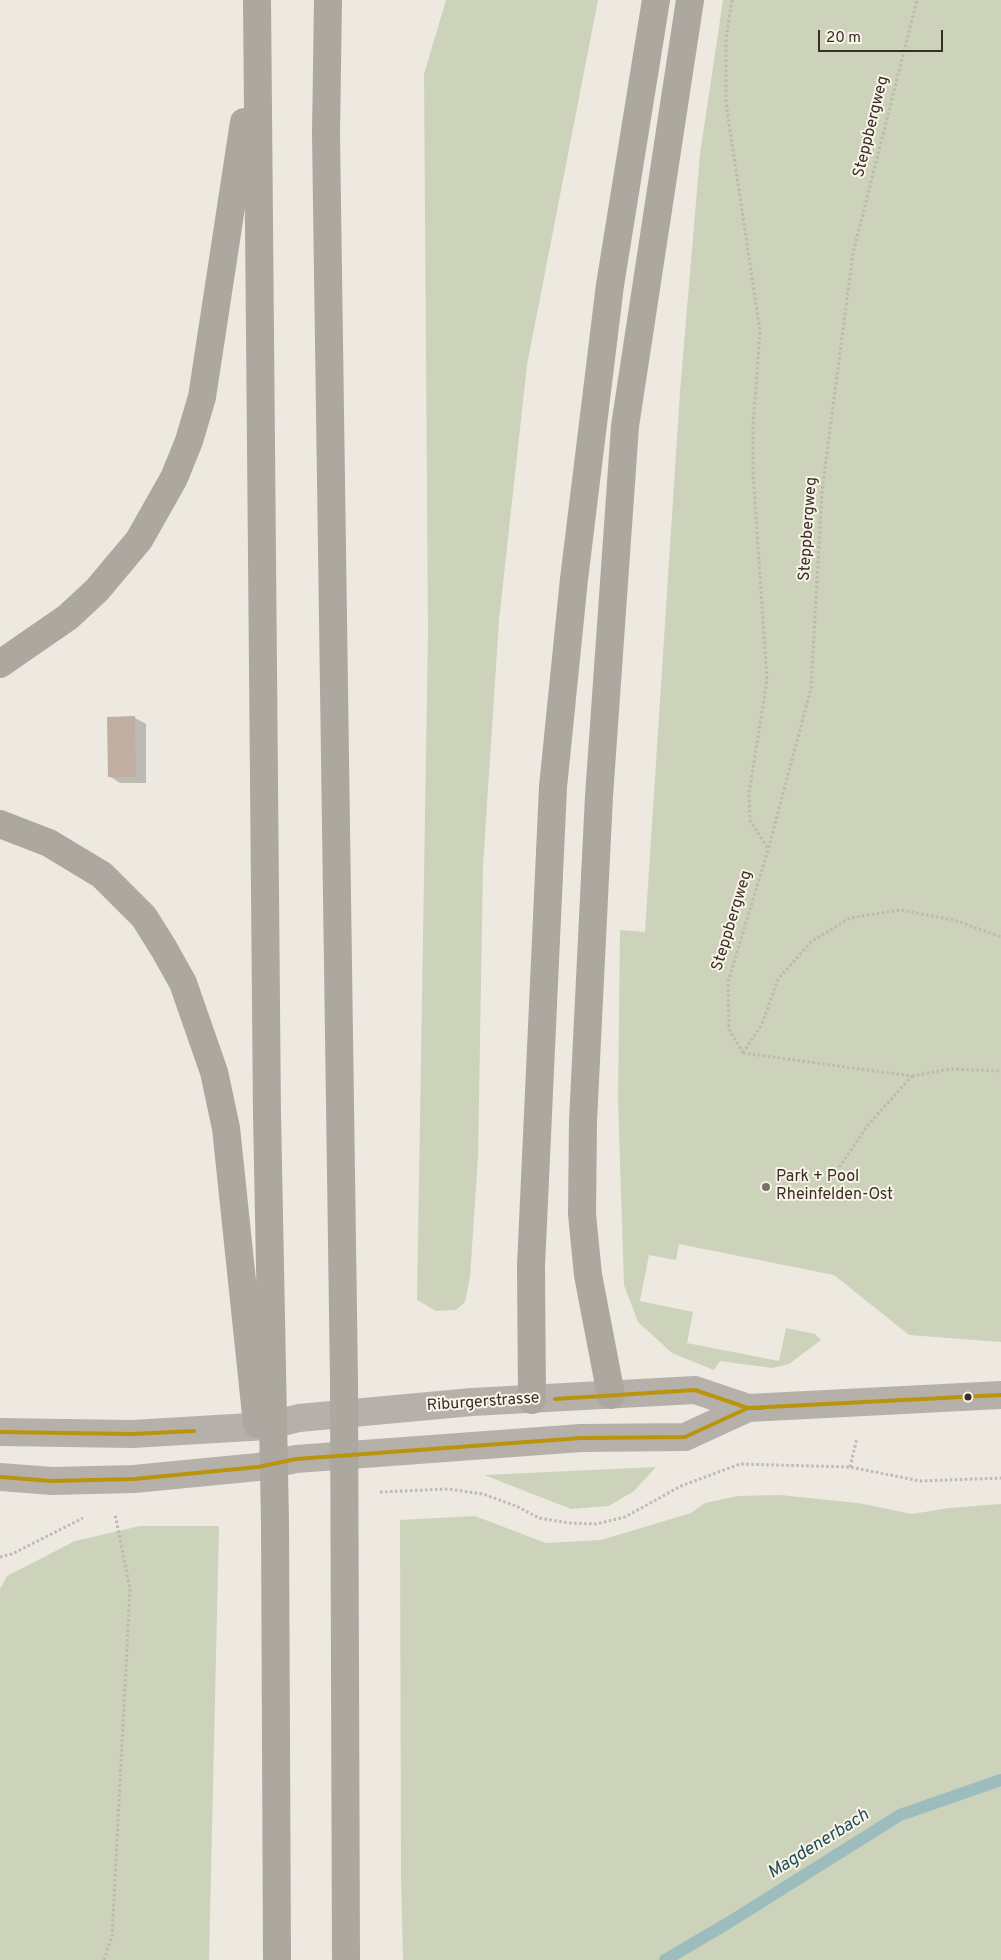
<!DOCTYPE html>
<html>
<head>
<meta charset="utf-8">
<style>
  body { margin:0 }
  #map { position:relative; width:1001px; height:1960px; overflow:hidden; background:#ede9e0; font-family:Overpass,sans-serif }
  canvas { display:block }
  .scale { position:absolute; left:818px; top:30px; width:125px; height:22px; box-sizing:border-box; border:2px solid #372e28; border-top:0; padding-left:6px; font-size:15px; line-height:18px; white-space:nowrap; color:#372e28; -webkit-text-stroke:4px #faf3e8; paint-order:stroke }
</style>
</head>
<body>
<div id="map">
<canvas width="1001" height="1960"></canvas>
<div class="scale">20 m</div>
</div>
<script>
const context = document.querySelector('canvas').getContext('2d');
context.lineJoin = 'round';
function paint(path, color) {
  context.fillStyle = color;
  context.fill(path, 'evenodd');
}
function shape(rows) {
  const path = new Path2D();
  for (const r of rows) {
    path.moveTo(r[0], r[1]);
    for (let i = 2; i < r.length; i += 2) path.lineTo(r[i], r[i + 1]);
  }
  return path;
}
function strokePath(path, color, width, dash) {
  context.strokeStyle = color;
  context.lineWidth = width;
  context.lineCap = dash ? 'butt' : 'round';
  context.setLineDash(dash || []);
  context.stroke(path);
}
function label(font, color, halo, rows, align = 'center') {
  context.font = font + ' Overpass,sans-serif';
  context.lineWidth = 4;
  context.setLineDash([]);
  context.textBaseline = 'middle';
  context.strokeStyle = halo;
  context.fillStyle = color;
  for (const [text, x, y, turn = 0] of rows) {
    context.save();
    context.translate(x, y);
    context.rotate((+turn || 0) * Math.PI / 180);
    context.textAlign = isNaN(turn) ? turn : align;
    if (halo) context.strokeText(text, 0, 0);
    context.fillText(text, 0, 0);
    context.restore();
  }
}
paint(shape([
  [446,0,598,0,527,365,499,620,483,866,478,1157,470,1277,465,1302,456,1310,436,1311,417,1300,428,634,424,74],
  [723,0,1001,0,1001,1342,909,1335,834,1275,679,1244,676,1260,649,1255,640,1301,693,1312,687,1343,779,1361,786,1328,815,1334,821,1340,789,1364,772,1368,720,1361,714,1370,672,1353,638,1322,624,1285,618,1099,620,930,645,932,680,392,700,154],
  [656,1467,634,1491,609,1506,571,1509,484,1475],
  [780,1495,858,1503,912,1514,949,1508,1001,1504,1001,1960,403,1960,401,1874,400,1520,475,1516,546,1543,601,1540,691,1513,705,1503,737,1496],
  [140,1526,219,1526,209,1960,0,1960,0,1589,7,1576,75,1541]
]), '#ccd3ba');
paint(shape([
  [135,718,146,724,146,783,120,783,109,776]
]), '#0003');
strokePath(shape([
  [665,1960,728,1923,900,1815,1001,1780]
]), '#9cbcbe', 12);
paint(shape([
  [135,716,136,777,108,777,107,717]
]), '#c0aea2');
strokePath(shape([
  [732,0,726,38,726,103,760,331,753,426,753,473,767,680,749,793,750,820,768,849],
  [743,1053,729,1029,728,982,768,850,811,688,822,491,853,253,917,0],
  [743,1053,762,1024,778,979,812,941,850,918,900,910,954,920,1001,937],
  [743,1053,912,1076,868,1125,827,1185],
  [912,1076,950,1069,1001,1071],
  [850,1467,857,1438],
  [380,1492,448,1489,483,1494,516,1506,539,1518,569,1523,596,1524,625,1517,681,1486,740,1464,850,1467,920,1481,1001,1478],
  [0,1557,12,1554,83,1518],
  [104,1960,112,1936,130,1589,115,1514]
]), '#beb9b2', 3, [2.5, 2.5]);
strokePath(shape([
  [0,1432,132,1434,267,1426,299,1418,472,1402,695,1390,748,1408],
  [0,1477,52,1481,134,1479,258,1467,296,1459,581,1438,685,1437,748,1408,1001,1395]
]), '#b6b0aa', 28);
strokePath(shape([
  [257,0,267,1114,275,1522,277,1960],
  [328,0,326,134,344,1380,346,1960],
  [0,664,68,617,97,590,139,540,174,478,189,441,202,397,244,122],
  [0,824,49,843,102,875,144,917,164,949,183,983,214,1072,226,1128,257,1424],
  [611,1395,588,1275,582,1214,583,1121,599,796,625,426,690,0],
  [532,1400,531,1266,553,787,574,579,610,285,656,0]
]), '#aca79f', 28);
strokePath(shape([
  [555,1399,695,1390,748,1408,764,1408],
  [0,1432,132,1434,194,1431],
  [0,1477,52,1481,134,1479,258,1467,296,1459,581,1438,685,1437,748,1408,1001,1395]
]), '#b9950e', 4);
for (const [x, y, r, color] of [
  [766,1187,5,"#776f68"],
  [968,1397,4.5,"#372e28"]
]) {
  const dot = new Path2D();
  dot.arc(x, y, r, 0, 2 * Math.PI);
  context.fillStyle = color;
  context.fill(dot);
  strokePath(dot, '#faf3e8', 2);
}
label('16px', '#372e28', '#faf3e8', [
  ["Steppbergweg",872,127,-76],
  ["Steppbergweg",809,529,-86],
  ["Steppbergweg",733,921,-73],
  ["Riburgerstrasse",483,1403,-4]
]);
label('16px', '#372e28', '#faf3e8', [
  ["Park + Pool",776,1178],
  ["Rheinfelden-Ost",776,1196]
], 'left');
label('italic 18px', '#1d4f58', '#faf3e8', [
  ["Magdenerbach",819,1845,-32]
]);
</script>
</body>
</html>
